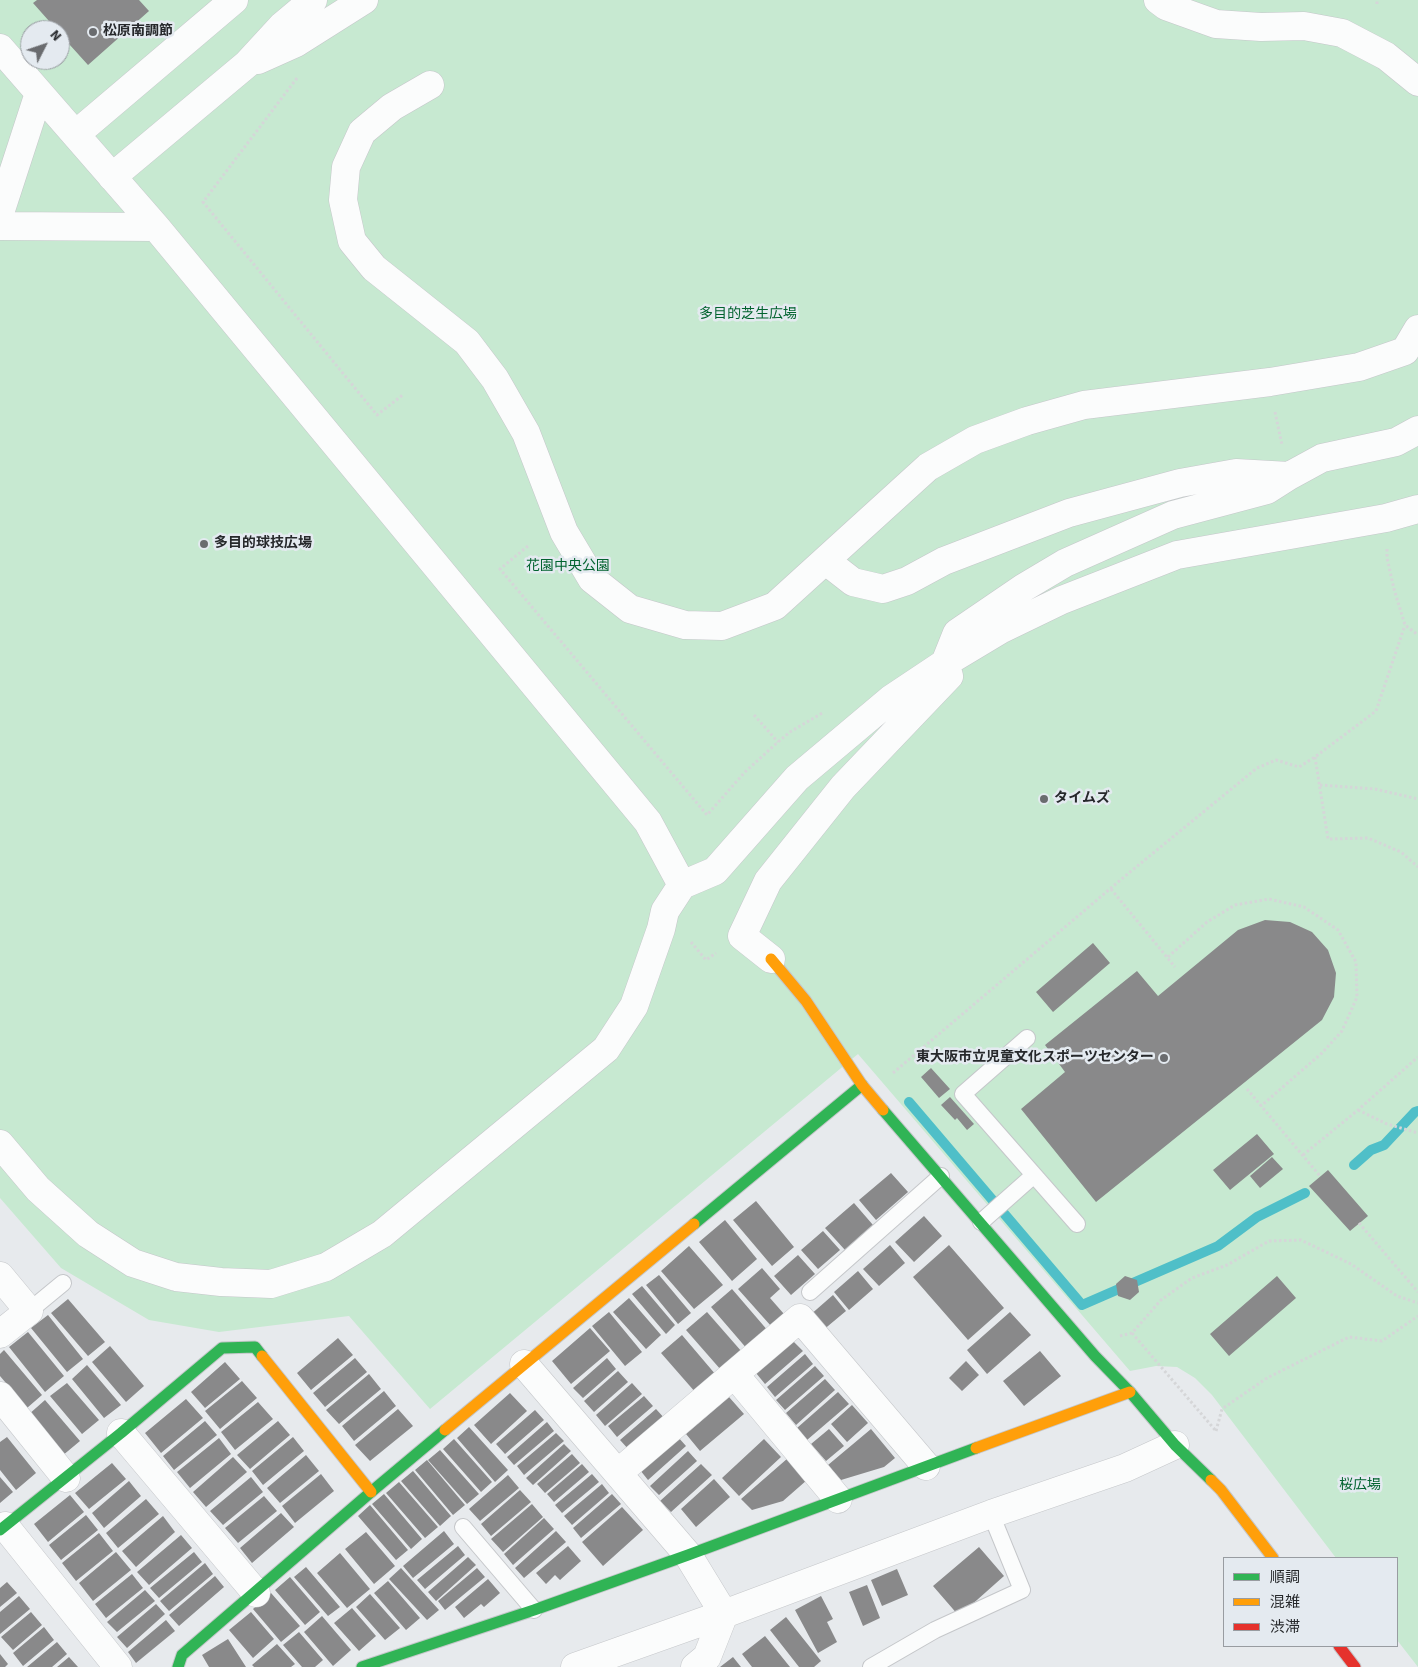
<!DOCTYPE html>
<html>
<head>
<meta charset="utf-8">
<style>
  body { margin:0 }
  #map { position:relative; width:1418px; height:1667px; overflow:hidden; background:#e7eaed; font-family:"Source Sans 3","Noto Sans JP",sans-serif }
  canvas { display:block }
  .legend { position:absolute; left:1223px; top:1557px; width:175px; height:90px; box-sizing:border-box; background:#e4eaf0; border:1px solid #989ca1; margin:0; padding:6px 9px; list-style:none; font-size:15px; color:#26282b }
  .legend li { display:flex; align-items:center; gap:10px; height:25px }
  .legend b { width:25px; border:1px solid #989ca1 }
  .north { position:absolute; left:20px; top:20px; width:50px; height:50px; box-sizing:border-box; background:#e4eaf0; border:1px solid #989ca1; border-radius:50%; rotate:49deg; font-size:14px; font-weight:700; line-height:20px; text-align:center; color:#26282b }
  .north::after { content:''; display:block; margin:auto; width:18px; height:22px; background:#6a6c6f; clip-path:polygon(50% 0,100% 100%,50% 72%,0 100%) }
</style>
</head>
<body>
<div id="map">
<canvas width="1418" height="1667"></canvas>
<ul class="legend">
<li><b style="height:6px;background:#30b455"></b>順調</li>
<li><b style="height:6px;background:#ff9f0a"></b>混雑</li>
<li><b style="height:6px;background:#e5322d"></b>渋滞</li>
</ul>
<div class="north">N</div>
</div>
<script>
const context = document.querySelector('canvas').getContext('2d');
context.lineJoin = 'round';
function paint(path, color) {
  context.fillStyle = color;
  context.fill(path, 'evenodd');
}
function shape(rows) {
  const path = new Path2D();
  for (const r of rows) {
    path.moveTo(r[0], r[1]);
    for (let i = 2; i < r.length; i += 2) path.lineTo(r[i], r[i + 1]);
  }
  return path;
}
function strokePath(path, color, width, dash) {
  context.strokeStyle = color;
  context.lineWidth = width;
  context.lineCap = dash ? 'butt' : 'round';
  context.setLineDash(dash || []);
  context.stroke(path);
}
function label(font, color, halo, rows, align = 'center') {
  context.font = font + ' "Source Sans 3","Noto Sans JP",sans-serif';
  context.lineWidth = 5;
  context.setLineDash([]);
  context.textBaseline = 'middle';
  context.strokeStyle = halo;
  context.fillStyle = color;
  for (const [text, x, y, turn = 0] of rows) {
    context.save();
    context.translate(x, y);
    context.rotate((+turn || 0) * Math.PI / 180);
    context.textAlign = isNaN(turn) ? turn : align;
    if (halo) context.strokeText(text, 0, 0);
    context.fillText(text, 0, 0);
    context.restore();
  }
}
paint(shape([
  [0,0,1418,0,1418,1667,1397,1640,1397,1558,1336,1558,1212,1395,1195,1378,1177,1367,1156,1366,1130,1371,858,1054,430,1409,349,1316,219,1332,149,1320,61,1268,0,1198],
  [30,30,60,30,60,60,30,60]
]), '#c7e9d1');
strokePath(shape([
  [909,1102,1082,1305,1218,1246,1257,1217,1305,1193],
  [1354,1165,1371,1150,1384,1145,1415,1112,1418,1111]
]), '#4fbfc8', 10);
paint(shape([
  [37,0,139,0,149,11,88,65,60,34,60,30,57,30,33,3],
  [1265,920,1290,922,1312,932,1328,950,1336,973,1334,997,1322,1020,1096,1202,1021,1109,1065,1072,1045,1045,1137,971,1158,996,1238,930],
  [1093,943,1110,963,1053,1012,1036,992],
  [931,1068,950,1089,939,1098,921,1077],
  [950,1097,974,1124,967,1130,957,1118,955,1120,941,1105],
  [1257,1134,1274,1154,1230,1190,1213,1170],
  [1272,1157,1283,1169,1260,1188,1250,1176],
  [1328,1170,1368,1216,1350,1231,1309,1186],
  [891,1173,908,1192,876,1220,859,1200],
  [756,1201,794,1247,772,1266,733,1220],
  [854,1203,873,1225,845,1250,825,1228],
  [924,1216,942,1236,914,1262,895,1242],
  [725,1220,757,1259,732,1281,699,1242],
  [823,1231,840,1250,818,1269,801,1250],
  [890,1245,905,1263,879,1286,863,1269],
  [949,1245,1004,1308,968,1340,913,1277],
  [689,1246,723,1285,694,1309,661,1271],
  [798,1255,815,1274,791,1295,774,1276],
  [762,1268,780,1289,770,1298,784,1314,771,1326,738,1289],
  [858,1271,873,1289,849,1310,834,1292],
  [659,1275,691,1313,678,1324,646,1285],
  [1125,1276,1137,1280,1139,1292,1130,1300,1118,1296,1116,1284],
  [1277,1276,1296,1298,1229,1356,1210,1334],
  [642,1286,675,1325,666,1334,632,1294],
  [732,1289,769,1332,748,1350,711,1307],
  [833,1295,846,1311,822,1331,809,1316],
  [629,1298,661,1335,646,1349,613,1312],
  [68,1299,105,1342,88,1356,51,1313],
  [609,1312,642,1352,625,1366,592,1326],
  [707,1312,742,1352,721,1370,686,1330],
  [1010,1312,1031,1335,987,1374,967,1350],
  [48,1315,83,1359,67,1372,31,1328],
  [590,1328,610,1351,571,1384,552,1361],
  [28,1332,64,1376,45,1392,9,1347],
  [682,1335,716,1375,696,1393,661,1353],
  [338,1338,353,1355,311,1390,297,1373],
  [793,1341,803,1351,765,1384,756,1373],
  [110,1346,144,1386,126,1402,92,1362],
  [4,1350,42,1395,27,1408,0,1376,0,1354],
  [1040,1351,1061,1376,1024,1406,1003,1381],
  [805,1354,813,1364,775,1397,767,1387],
  [355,1358,367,1372,325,1407,313,1393],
  [607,1358,616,1369,583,1398,573,1388],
  [966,1361,979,1375,962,1391,949,1378],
  [225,1362,240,1379,205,1408,191,1392],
  [87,1365,121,1405,104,1418,72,1379],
  [815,1366,824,1376,785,1410,776,1400],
  [618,1371,628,1382,594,1412,584,1401],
  [369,1374,381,1389,339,1424,326,1410],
  [825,1379,835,1390,796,1425,786,1413],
  [242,1381,257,1398,220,1429,205,1411],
  [67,1383,99,1420,82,1434,50,1396],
  [632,1383,642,1394,605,1426,596,1415],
  [384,1391,396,1406,354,1441,342,1426],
  [838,1392,849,1404,807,1440,797,1428],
  [510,1393,527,1411,491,1444,474,1425],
  [644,1396,653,1406,617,1437,608,1426],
  [729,1397,744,1414,700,1451,686,1434],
  [186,1399,203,1418,161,1453,145,1433],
  [45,1400,80,1441,62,1456,28,1415],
  [258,1402,273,1419,235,1450,221,1432],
  [852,1405,868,1423,847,1442,831,1424],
  [398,1409,413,1426,370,1461,355,1445],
  [656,1409,666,1420,630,1451,620,1440],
  [535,1410,544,1420,505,1454,496,1444],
  [205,1421,217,1435,174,1470,163,1456],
  [278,1421,290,1435,250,1469,237,1455],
  [547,1422,554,1431,514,1465,507,1457],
  [469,1427,508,1470,495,1482,457,1438],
  [829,1429,844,1446,826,1461,811,1444],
  [871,1429,895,1458,884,1467,841,1480,828,1465],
  [556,1433,564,1441,524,1475,517,1466],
  [7,1437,36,1473,16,1490,0,1470,0,1442],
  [293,1437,304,1451,263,1485,252,1471],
  [678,1437,686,1446,648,1480,640,1470],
  [219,1438,231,1454,190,1488,177,1472],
  [454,1439,492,1482,481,1492,443,1449],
  [764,1439,781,1457,739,1496,722,1478],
  [564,1444,571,1451,533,1485,526,1478],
  [440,1450,479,1494,467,1504,428,1460],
  [688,1451,697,1461,659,1495,650,1486],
  [572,1454,580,1463,545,1493,537,1484],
  [306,1455,319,1471,280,1503,267,1488],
  [233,1457,247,1472,206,1507,193,1492],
  [788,1458,807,1480,783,1501,752,1510,741,1499],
  [427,1460,465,1505,453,1515,415,1470],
  [112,1463,126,1479,89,1509,75,1493],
  [582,1464,589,1472,554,1502,547,1494],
  [701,1464,712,1475,671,1512,660,1501],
  [413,1471,451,1516,440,1526,401,1481],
  [321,1474,334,1491,295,1523,282,1506],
  [592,1474,599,1482,562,1513,555,1505],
  [508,1475,519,1488,480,1521,469,1509],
  [0,1477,13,1492,0,1503],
  [251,1477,263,1492,223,1525,210,1511],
  [714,1479,730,1497,696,1527,681,1509],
  [129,1481,141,1496,104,1528,92,1513],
  [399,1482,438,1527,425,1538,386,1493],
  [602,1484,609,1493,572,1525,564,1516],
  [520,1490,531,1502,491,1536,481,1524],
  [384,1494,422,1539,411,1549,372,1504],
  [612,1494,621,1504,581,1538,573,1528],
  [70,1495,84,1512,48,1542,34,1524],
  [264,1496,277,1511,238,1543,225,1528],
  [146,1499,159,1514,118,1548,106,1533],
  [532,1504,543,1517,503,1552,491,1539],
  [370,1505,408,1550,396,1560,358,1516],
  [622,1507,643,1530,603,1566,582,1542],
  [281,1513,294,1527,252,1563,240,1548],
  [86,1515,98,1530,61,1560,49,1545],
  [163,1516,175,1532,136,1567,122,1551],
  [544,1518,554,1529,513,1565,504,1554],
  [444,1531,454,1544,413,1578,403,1566],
  [556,1531,566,1542,524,1578,515,1568],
  [366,1532,395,1566,374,1584,345,1549],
  [99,1533,113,1551,76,1581,62,1563],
  [181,1535,192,1548,149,1585,137,1572],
  [458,1546,465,1555,425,1589,417,1580],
  [568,1546,581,1561,560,1580,555,1575,546,1584,536,1573],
  [979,1547,1004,1576,959,1616,933,1586],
  [116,1552,131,1570,93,1601,79,1583],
  [194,1552,202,1562,159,1598,150,1588],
  [340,1553,370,1589,347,1608,317,1573],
  [468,1557,476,1565,436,1601,428,1592],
  [205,1563,213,1574,169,1611,160,1601],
  [306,1567,340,1607,328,1616,294,1577],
  [401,1568,439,1610,427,1620,389,1579],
  [477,1568,485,1577,445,1610,438,1601],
  [897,1569,908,1595,882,1606,871,1580],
  [132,1574,143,1588,106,1618,95,1604],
  [215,1576,224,1587,179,1626,169,1615],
  [290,1577,320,1612,305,1625,275,1590],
  [488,1579,500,1593,484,1607,481,1604,464,1618,455,1607],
  [388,1581,420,1618,406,1630,374,1593],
  [7,1582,17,1593,0,1607,0,1588],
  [867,1585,880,1618,863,1626,849,1592],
  [145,1590,155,1601,117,1632,107,1622],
  [271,1593,300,1626,281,1642,253,1609],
  [370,1594,400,1628,385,1640,356,1607],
  [19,1596,30,1609,0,1634,0,1612],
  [821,1596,833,1619,827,1622,837,1642,818,1653,795,1610],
  [156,1604,165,1614,127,1648,117,1637],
  [352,1608,376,1636,359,1651,334,1623],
  [31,1612,42,1625,13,1650,1,1637],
  [251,1612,274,1639,253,1658,229,1630],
  [322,1616,351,1650,333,1666,304,1632],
  [786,1617,821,1661,814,1667,799,1667,770,1630],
  [166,1620,175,1631,136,1663,128,1652],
  [44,1627,54,1640,23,1666,13,1653],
  [299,1632,323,1660,315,1667,302,1667,283,1645],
  [765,1636,790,1667,752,1667,742,1654],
  [228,1639,246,1667,209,1667,202,1655],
  [57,1642,67,1654,52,1667,27,1667],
  [277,1644,295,1664,291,1667,254,1667,252,1665],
  [0,1654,8,1664,5,1667,0,1667],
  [69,1657,78,1667,57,1667],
  [733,1657,741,1667,720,1667]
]), '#89898a');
const lane = shape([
  [1027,1038,963,1094,1077,1224],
  [981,1222,1034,1175],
  [810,1292,941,1176],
  [29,1311,63,1283],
  [463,1527,534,1610],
  [871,1667,935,1630,1022,1590,991,1514]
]);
const street = shape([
  [1158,0,1166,6,1216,24,1261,27,1304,26,1342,33,1386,56,1418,82],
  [0,48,156,227,648,822,682,885],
  [258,60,296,43,364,0],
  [430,85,392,107,362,132,346,167,343,200,352,241,374,268,467,342,495,379,526,433,564,532,592,579,630,609,685,625,722,626,775,606,928,467,975,440,1027,421,1084,405,1270,382,1359,367,1405,351,1418,329],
  [76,134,234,0],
  [112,177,247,64,282,26,313,0],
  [0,213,39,93],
  [0,226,156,227],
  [826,561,853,582,883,589,907,581,944,561,1069,513,1180,483,1236,473,1289,476,1322,458,1396,442,1418,430],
  [771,959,742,936,768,881,843,787,949,676,945,663,957,633,1023,588,1065,563,1173,515,1267,490,1289,476],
  [0,1144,38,1189,88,1234,133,1263,176,1277,221,1282,271,1284,326,1267,382,1234,606,1049,634,1006,661,929,665,911,682,885,715,871,797,778,891,699,945,663,1000,630,1062,600,1177,555,1386,518,1418,509],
  [0,1276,29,1311,0,1334],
  [524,1364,688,1555,724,1614,707,1657,695,1667],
  [735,1375,838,1499],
  [0,1396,66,1478],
  [121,1433,256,1593],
  [618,1473,800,1318,926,1466],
  [5,1526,118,1667],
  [575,1667,724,1614,991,1514,1125,1468,1175,1445]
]);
const fast = shape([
  [883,1110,1095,1356,1130,1392,1175,1445,1211,1480],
  [694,1224,862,1085],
  [0,1530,121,1433,222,1348,255,1347,262,1356],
  [178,1667,182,1655,371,1492,445,1430],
  [362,1667,534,1610,688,1555,976,1448]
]);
const slow = shape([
  [771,959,806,1001,862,1085,883,1110],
  [262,1356,371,1492],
  [445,1430,694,1224],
  [976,1448,1130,1392],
  [1211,1480,1221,1490,1273,1558]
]);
const jam = shape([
  [1339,1646,1355,1667]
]);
strokePath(lane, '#c5c7ca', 18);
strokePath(street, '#c5c7ca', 29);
strokePath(fast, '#c5c7ca', 13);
strokePath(slow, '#c5c7ca', 13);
strokePath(jam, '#c5c7ca', 13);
strokePath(shape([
  [1377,4,1377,0],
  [297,78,203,202,377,415,404,394],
  [1275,412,1282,445],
  [528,546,500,569,707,815,745,772,778,742,790,732,824,712],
  [1387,549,1387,558,1394,589,1405,625,1418,635],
  [754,715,778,742],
  [1315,757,1328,839,1368,838,1401,852,1418,867],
  [1320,785,1375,789,1418,799],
  [1111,889,1175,967],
  [691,942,706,960,716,953],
  [1168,957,1207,922,1235,905,1269,899,1304,907,1338,930,1356,962,1357,997,1342,1031,1322,1053,1261,1106],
  [893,1073,1124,877,1257,768,1276,760,1299,767,1315,757,1376,711,1405,625],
  [1247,1089,1320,1176],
  [1358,1110,1387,1124,1418,1133],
  [1303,1155,1358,1110,1418,1057],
  [1359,1223,1418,1292],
  [1132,1333,1216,1431],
  [1120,1336,1132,1333,1161,1300,1192,1278,1227,1265,1269,1241,1301,1240,1351,1264,1397,1296,1418,1303],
  [1216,1431,1222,1409,1267,1378,1349,1337,1382,1341,1418,1316]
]), '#d5d6d8', 3, [2.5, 2.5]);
strokePath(lane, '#fbfcfc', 16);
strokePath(street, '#fbfcfc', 28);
strokePath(fast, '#30b455', 11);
strokePath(slow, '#ff9f0a', 11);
strokePath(jam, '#e5322d', 11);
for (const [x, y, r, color] of [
  [93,32,5,"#6a6c6f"],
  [204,544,5,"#6a6c6f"],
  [1044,799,5,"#6a6c6f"],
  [1164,1058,5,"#6a6c6f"]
]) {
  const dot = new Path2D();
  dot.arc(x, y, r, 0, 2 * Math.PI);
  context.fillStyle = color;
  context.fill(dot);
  strokePath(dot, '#e4eaf0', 2);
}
label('bold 14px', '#26282b', '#e4eaf0', [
  ["松原南調節",103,32],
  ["多目的球技広場",214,544],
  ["タイムズ",1054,799],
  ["東大阪市立児童文化スポーツセンター",1154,1058,"right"]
], 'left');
label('14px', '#02632f', '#e4eaf0', [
  ["多目的芝生広場",748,315],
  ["花園中央公園",568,567],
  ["桜広場",1360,1486]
]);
</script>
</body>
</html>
